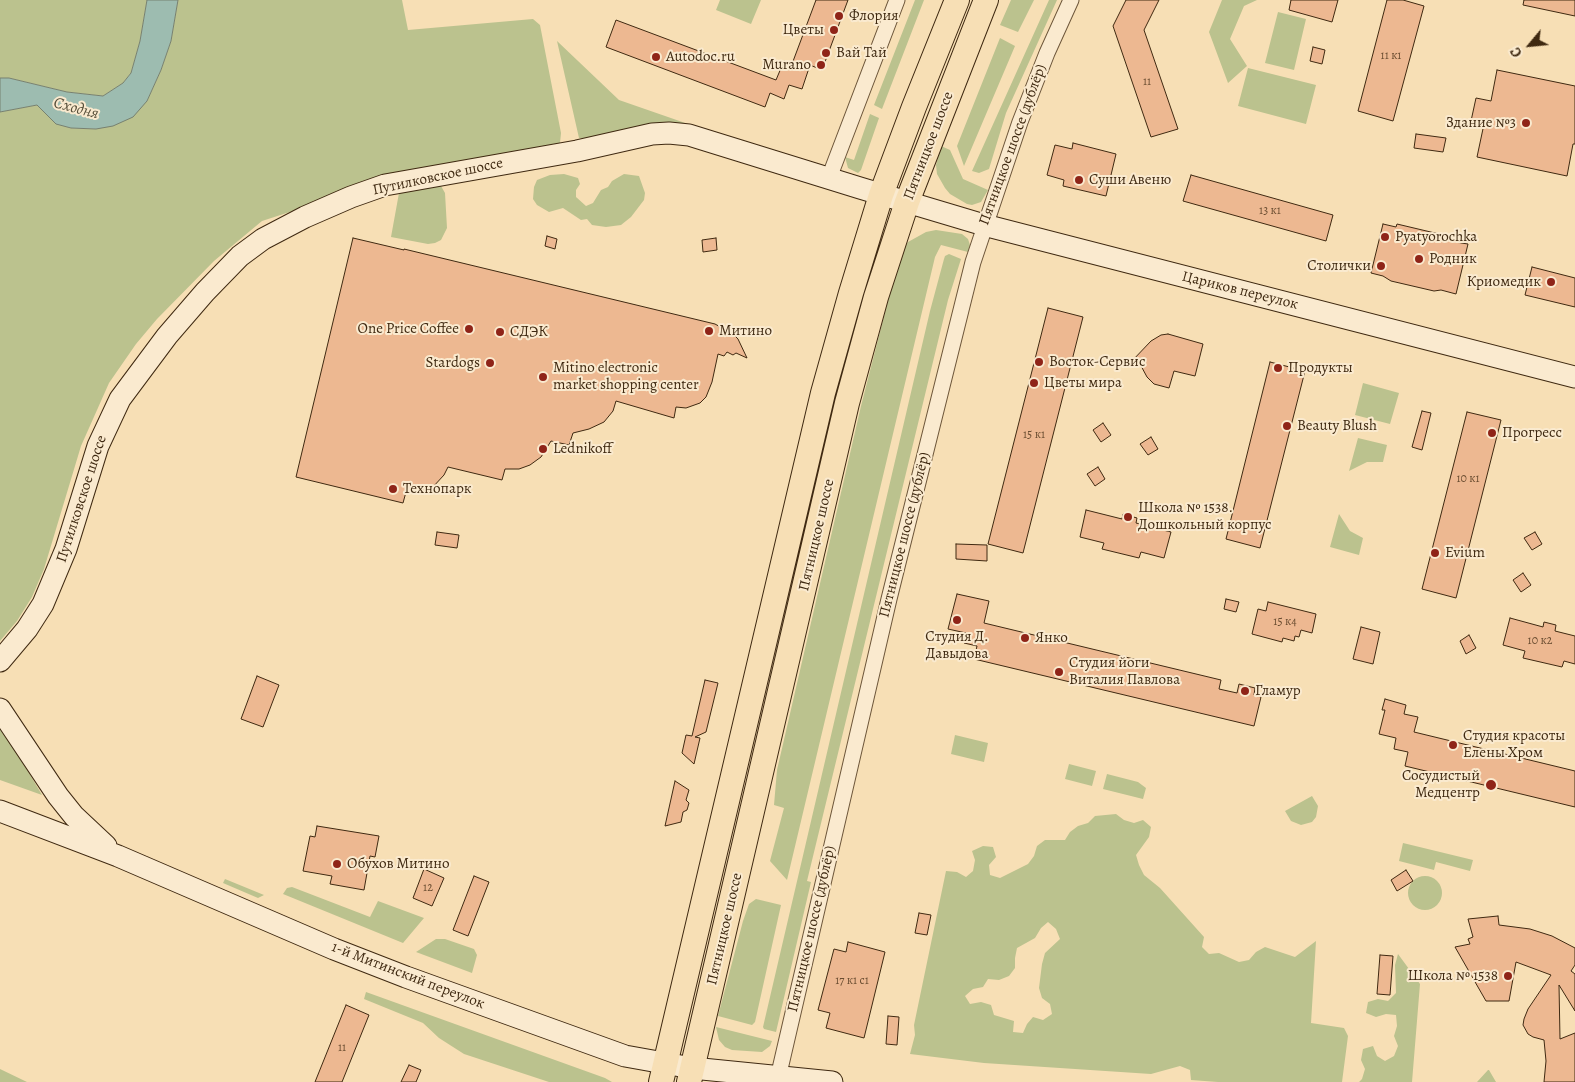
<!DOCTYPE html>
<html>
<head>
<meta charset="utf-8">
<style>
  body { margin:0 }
  #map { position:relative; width:1575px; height:1082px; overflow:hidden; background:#f7dfb5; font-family:Alegreya,serif }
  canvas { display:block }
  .north { position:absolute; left:1505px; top:20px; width:50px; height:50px; -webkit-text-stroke:4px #faeacf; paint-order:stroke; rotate:242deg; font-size:14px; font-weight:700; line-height:20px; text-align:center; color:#3f2911 }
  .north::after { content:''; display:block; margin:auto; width:18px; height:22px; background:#3f2911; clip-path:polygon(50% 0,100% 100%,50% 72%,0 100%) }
</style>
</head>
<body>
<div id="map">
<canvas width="1575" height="1082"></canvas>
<div class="north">С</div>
</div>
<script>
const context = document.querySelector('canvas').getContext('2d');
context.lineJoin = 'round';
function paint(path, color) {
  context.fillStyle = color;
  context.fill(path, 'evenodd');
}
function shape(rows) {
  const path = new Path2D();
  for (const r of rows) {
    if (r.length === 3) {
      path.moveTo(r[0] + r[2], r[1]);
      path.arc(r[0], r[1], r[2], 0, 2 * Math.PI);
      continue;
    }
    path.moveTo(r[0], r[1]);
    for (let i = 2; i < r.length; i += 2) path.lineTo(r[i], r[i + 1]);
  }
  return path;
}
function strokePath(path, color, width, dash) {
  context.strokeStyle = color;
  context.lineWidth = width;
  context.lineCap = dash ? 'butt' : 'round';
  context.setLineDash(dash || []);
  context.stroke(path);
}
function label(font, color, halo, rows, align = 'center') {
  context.font = font + ' Alegreya,serif';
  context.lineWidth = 4;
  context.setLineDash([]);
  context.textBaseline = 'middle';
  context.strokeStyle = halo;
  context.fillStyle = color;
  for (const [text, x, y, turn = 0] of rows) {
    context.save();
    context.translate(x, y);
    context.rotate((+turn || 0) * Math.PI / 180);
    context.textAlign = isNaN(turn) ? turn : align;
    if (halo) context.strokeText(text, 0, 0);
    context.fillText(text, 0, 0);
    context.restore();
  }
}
paint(shape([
  [0,0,147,0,140,41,131,73,123,83,103,96,67,92,9,78,0,78],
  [178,0,402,0,408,30,533,19,540,25,561,133,560,143,302,208,262,221,214,261,157,319,136,344,109,383,81,446,44,569,32,597,17,621,0,641,0,112,37,105,56,123,71,128,96,129,147,101,161,70,171,41],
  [720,0,761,0,751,24,716,10],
  [915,0,924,0,882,109,874,105],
  [1011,0,1034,0,1018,32,1000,25],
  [1049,0,1057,0,1006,113,989,169,979,173,972,171],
  [1222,0,1257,0,1244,6,1230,39,1247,66,1228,83,1209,32],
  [1278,12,1306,19,1294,70,1265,63],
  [1000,38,1015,46,964,166,957,146],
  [557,41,619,100,691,125,592,139,579,138],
  [1248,68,1316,85,1306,124,1238,106],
  [870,114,879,118,861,170,858,173,848,168,845,157,854,160],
  [941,146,950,150,963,179,988,190,981,202,972,205,967,204,950,194,945,188,937,174,936,165],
  [564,174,578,178,580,184,576,190,576,197,586,206,593,203,601,190,608,187,612,181,624,174,639,176,645,193,644,200,631,217,621,225,606,227,592,225,587,219,581,220,563,208,549,212,537,205,533,199,534,187,537,180,550,175],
  [430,182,441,186,445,193,447,228,441,240,435,243,428,244,391,237,399,193],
  [936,230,962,234,968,239,970,245,968,252,941,245,935,257,787,880,770,861,784,808,774,805,777,770,861,406,893,281,904,248,908,242,926,232],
  [949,254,961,259,948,300,807,881,811,882,776,1032,764,1029,763,1027,930,311,944,259,945,256],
  [1363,383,1399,393,1390,424,1355,415],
  [1358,438,1387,445,1383,462,1367,462,1349,471],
  [1339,514,1350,531,1363,538,1359,555,1330,547],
  [0,726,5,732,42,795,0,780],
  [955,735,988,743,984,762,951,754],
  [1069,764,1096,771,1092,786,1065,779],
  [1107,774,1138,782,1146,788,1143,799,1103,789],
  [1312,796,1318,806,1316,817,1312,822,1301,825,1291,821,1285,811],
  [1116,814,1124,820,1134,823,1143,820,1151,827,1149,837,1136,855,1139,865,1144,875,1160,888,1204,937,1202,947,1209,954,1219,953,1239,962,1249,960,1256,952,1265,947,1295,957,1316,941,1311,1023,1344,1028,1348,1036,1342,1082,1218,1082,1191,1080,1190,1070,1180,1066,1151,1074,984,1063,910,1054,915,1035,914,1025,946,871,957,872,966,877,973,871,975,860,972,851,983,846,993,847,996,857,989,865,990,875,1000,878,1028,864,1034,856,1037,846,1045,840,1065,840,1070,832,1078,826,1088,823,1095,816],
  [1048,922,1056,929,1060,939,1045,953,1042,964,1039,988,1042,998,1050,1004,1052,1014,1043,1020,1033,1017,1027,1024,1023,1033,1013,1032,1014,1021,994,1015,991,1005,981,1002,970,1004,965,996,973,989,983,987,988,979,999,980,1009,976,1015,968,1015,958,1017,948,1035,938,1041,928],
  [1403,843,1473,860,1470,871,1436,862,1434,870,1399,861],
  [1425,893,17],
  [225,879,264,895,258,898,223,883],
  [292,887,370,917,378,901,424,918,403,943,283,894,287,888],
  [756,899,781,905,755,1022,752,1025,718,1016,743,921,749,904],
  [436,939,445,939,474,949,477,955,472,973,416,952],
  [1398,954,1420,984,1412,1082,1359,1082,1362,1079,1365,1069,1361,1060,1363,1049,1373,1046,1377,1056,1385,1061,1394,1056,1398,1046,1394,1036,1397,1026,1396,1015,1386,1014,1376,1017,1366,1013,1368,1002,1378,999,1388,1001,1396,993,1395,965],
  [366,992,605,1078,612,1082,549,1082,464,1054,439,1038,423,1023,364,999],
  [716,1027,772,1041,770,1046,762,1052,732,1050,725,1047,719,1040],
  [0,1069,27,1082,0,1082],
  [1489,1070,1496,1082,1477,1082,1488,1070]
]), '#bbc28e');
const water = shape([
  [147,0,178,0,171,41,161,70,147,101,133,117,113,126,96,129,71,128,56,124,37,105,0,112,0,78,9,78,67,92,103,96,123,83,131,73,140,41,147,0]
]);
paint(water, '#9dbcb0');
strokePath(water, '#778170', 1);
const building = shape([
  [816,0,848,0,822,70,810,65,802,89,789,85,784,99,770,93,765,107,606,47,616,20,776,80,784,61,792,64,816,0],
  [1126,0,1159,0,1144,30,1178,129,1151,137,1113,26,1126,0],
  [1291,0,1338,0,1332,22,1289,10,1291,0],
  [1387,0,1403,0,1424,6,1393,121,1358,111,1387,0],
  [1524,0,1575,0,1575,16,1523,5,1524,0],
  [1313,47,1325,50,1322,64,1310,61,1313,47],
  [1497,70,1575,86,1575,144,1573,144,1567,176,1477,157,1484,124,1471,121,1476,98,1491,101,1497,70],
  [1416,134,1446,138,1443,152,1414,148,1416,134],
  [1073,143,1116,154,1106,196,1063,186,1064,180,1047,175,1055,145,1072,149,1073,143],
  [1191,175,1333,215,1326,241,1183,201,1191,175],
  [1383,224,1396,227,1397,224,1456,238,1455,242,1468,244,1456,294,1441,290,1434,291,1391,281,1383,276,1371,273,1383,224],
  [547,236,557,239,555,249,545,246,547,236],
  [353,238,404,250,404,249,715,324,733,334,738,339,747,358,736,353,733,355,727,352,724,356,718,354,712,382,706,397,700,403,686,408,676,407,674,418,616,401,613,411,604,422,589,429,573,433,569,445,551,441,541,457,530,465,519,469,505,469,502,480,448,467,444,475,432,488,414,493,406,492,403,503,296,477,353,238],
  [716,238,717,250,703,252,702,240,716,238],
  [1532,267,1575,278,1575,307,1525,295,1532,267],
  [1048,308,1083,317,1023,553,988,544,1048,308],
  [1168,334,1203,344,1195,376,1174,371,1169,388,1154,384,1147,377,1140,364,1131,362,1151,341,1161,335,1168,334],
  [1270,362,1305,371,1260,548,1226,539,1270,362],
  [1422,411,1431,413,1422,450,1412,447,1422,411],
  [1467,412,1501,420,1456,598,1422,589,1467,412],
  [1103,423,1111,435,1101,442,1093,430,1103,423],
  [1151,437,1158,449,1148,455,1140,444,1151,437],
  [1098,467,1105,479,1095,486,1087,474,1098,467],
  [1086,510,1122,519,1123,514,1137,518,1136,523,1171,532,1164,558,1141,552,1139,558,1102,549,1104,543,1080,537,1086,510],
  [437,532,459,535,457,548,435,545,437,532],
  [1535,532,1542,544,1532,550,1524,538,1535,532],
  [956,544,987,545,987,561,956,559,956,544],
  [1523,573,1531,585,1521,592,1513,580,1523,573],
  [957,594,989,601,984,623,1221,680,1219,689,1237,693,1239,684,1255,688,1254,695,1261,697,1254,726,974,659,977,646,964,643,966,633,948,629,957,594],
  [1226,599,1239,602,1236,612,1224,609,1226,599],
  [1268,602,1316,614,1312,633,1301,630,1299,637,1295,636,1294,641,1283,638,1282,642,1252,634,1258,609,1266,611,1268,602],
  [1510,618,1543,627,1544,622,1556,625,1555,631,1575,636,1575,664,1564,661,1562,667,1523,658,1525,651,1503,645,1510,618],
  [1361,627,1380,632,1373,664,1353,659,1361,627],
  [1469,635,1476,648,1466,654,1460,641,1469,635],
  [257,676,279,685,263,727,241,719,257,676],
  [705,680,718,683,706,732,695,737,700,738,694,764,682,753,686,735,692,736,705,680],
  [1385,699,1406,705,1404,714,1418,717,1414,732,1575,771,1575,807,1405,766,1408,752,1394,749,1396,738,1379,734,1385,710,1382,710,1385,699],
  [675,781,689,790,686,800,689,803,687,810,683,812,681,822,665,826,675,781],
  [317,826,379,836,375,857,370,856,364,890,330,884,332,876,303,871,310,836,315,837,317,826],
  [424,869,444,878,432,906,413,898,424,869],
  [1406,870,1413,881,1397,891,1391,880,1406,870],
  [474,876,489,882,468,936,453,930,474,876],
  [919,913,931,915,927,935,915,933,919,913],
  [1498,916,1499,925,1530,929,1552,936,1575,948,1575,965,1571,971,1575,974,1575,1011,1559,985,1560,1039,1575,1033,1575,1082,1544,1082,1546,1061,1544,1040,1533,1037,1528,1034,1523,1025,1524,1019,1528,1009,1551,975,1516,962,1509,1001,1486,1001,1455,947,1470,944,1468,939,1473,937,1468,919,1498,916],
  [848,942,885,952,864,1038,826,1028,830,1013,818,1010,834,949,846,952,848,942],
  [1380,955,1393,956,1390,995,1377,994,1380,955],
  [346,1005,369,1015,342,1082,315,1082,346,1005],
  [888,1016,899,1017,897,1045,886,1044,888,1016],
  [409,1065,421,1070,416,1082,401,1082,409,1065]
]);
paint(building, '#edb891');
strokePath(building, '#3f2911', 1);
const street = shape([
  [829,178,897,0],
  [777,1082,889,599,973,262,1020,122,1047,53,1071,0]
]);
const secondary = shape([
  [0,661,27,629,43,604,66,549,98,446,120,399,167,336,205,292,240,256,263,239,305,217,351,197,385,185,577,151,652,134,669,133,689,135,860,188,984,225,1575,377],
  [0,709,58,796,74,816,106,846],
  [0,811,118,856,334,949,406,977,625,1056,692,1068,832,1082]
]);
const primary = shape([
  [661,1082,823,393,851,293,881,195,914,107,957,0],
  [689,1082,847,403,876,297,907,202,986,0]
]);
strokePath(street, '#6d563a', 17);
strokePath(secondary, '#3f2911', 23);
strokePath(primary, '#3f2911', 26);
strokePath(street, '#faeacf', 15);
strokePath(secondary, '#faeacf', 21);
strokePath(primary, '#f7dfb5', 24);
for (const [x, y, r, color] of [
  [839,16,5,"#8f2418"],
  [834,30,5,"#8f2418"],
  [826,53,5,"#8f2418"],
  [656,57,5,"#8f2418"],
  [821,65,5,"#8f2418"],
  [1526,123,5,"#8f2418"],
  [1079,180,5,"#8f2418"],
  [1385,237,5,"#8f2418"],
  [1419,259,5,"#8f2418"],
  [1381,266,5,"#8f2418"],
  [1551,282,5,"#8f2418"],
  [469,329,5,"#8f2418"],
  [709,331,5,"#8f2418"],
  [500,332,5,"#8f2418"],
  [1039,362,5,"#8f2418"],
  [490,363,5,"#8f2418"],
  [1278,368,5,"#8f2418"],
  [543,377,5,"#8f2418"],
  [1034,383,5,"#8f2418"],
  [1287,426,5,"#8f2418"],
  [1492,433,5,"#8f2418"],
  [543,449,5,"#8f2418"],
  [393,489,5,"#8f2418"],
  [1128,517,5,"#8f2418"],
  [1435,553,5,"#8f2418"],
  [957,620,5,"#8f2418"],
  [1025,638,5,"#8f2418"],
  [1059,672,5,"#8f2418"],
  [1245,691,5,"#8f2418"],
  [1453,745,5,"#8f2418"],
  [1491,785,6,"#8f2418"],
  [337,864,5,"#8f2418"],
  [1508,976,5,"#8f2418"]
]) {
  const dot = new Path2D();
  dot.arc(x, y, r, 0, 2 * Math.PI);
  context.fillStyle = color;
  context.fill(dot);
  strokePath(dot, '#faeacf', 2);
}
label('12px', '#6a4d31', null, [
  ["11 к1",1391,56],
  ["11",1147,82],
  ["13 к1",1270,211],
  ["15 к1",1034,435],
  ["10 к1",1468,479],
  ["15 к4",1285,622],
  ["10 к2",1540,641],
  ["12",428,888],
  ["17 к1 с1",852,981],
  ["11",342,1048]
]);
label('15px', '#3f2911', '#faeacf', [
  ["Флория",849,16],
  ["Цветы",824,30,"right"],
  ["Вай Тай",836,53],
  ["Autodoc.ru",666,57],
  ["Murano",811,65,"right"],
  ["Здание №3",1516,123,"right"],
  ["Суши Авеню",1089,180],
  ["Pyatyorochka",1395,237],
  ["Родник",1429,259],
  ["Столички",1371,266,"right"],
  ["Криомедик",1541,282,"right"],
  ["One Price Coffee",459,329,"right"],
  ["Митино",719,331],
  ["СДЭК",510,332],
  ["Восток-Сервис",1049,362],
  ["Stardogs",480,363,"right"],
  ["Mitino electronic",553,368],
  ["market shopping center",553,385],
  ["Продукты",1288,368],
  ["Цветы мира",1044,383],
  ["Beauty Blush",1297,426],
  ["Прогресс",1502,433],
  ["Lednikoff",553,449],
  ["Технопарк",403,489],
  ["Школа № 1538.",1138,508],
  ["Дошкольный корпус",1138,525],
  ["Evium",1445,553],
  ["Студия Д.",957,637,"center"],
  ["Давыдова",957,654,"center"],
  ["Янко",1035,638],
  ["Студия йоги",1069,663],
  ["Виталия Павлова",1069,680],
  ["Гламур",1255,691],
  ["Студия красоты",1463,736],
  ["Елены Хром",1463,753],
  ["Сосудистый",1480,776,"right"],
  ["Медцентр",1480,793,"right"],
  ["Обухов Митино",347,864],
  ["Школа № 1538",1498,976,"right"]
], 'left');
label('15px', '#3f2911', '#faeacf', [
  ["Пятницкое шоссе (дублёр)",1013,145,-70],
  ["Пятницкое шоссе",929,146,-69],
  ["Путилковское шоссе",438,177,-12],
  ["Цариков переулок",1240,291,14],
  ["Путилковское шоссе",82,499,-72],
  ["Пятницкое шоссе",817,535,-77],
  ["Пятницкое шоссе (дублёр)",905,535,-76],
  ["Пятницкое шоссе",725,929,-77],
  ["Пятницкое шоссе (дублёр)",812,929,-77],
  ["1-й Митинский переулок",408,976,21]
]);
label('italic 16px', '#564e39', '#faeacf', [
  ["Сходня",76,109,15]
]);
</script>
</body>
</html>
